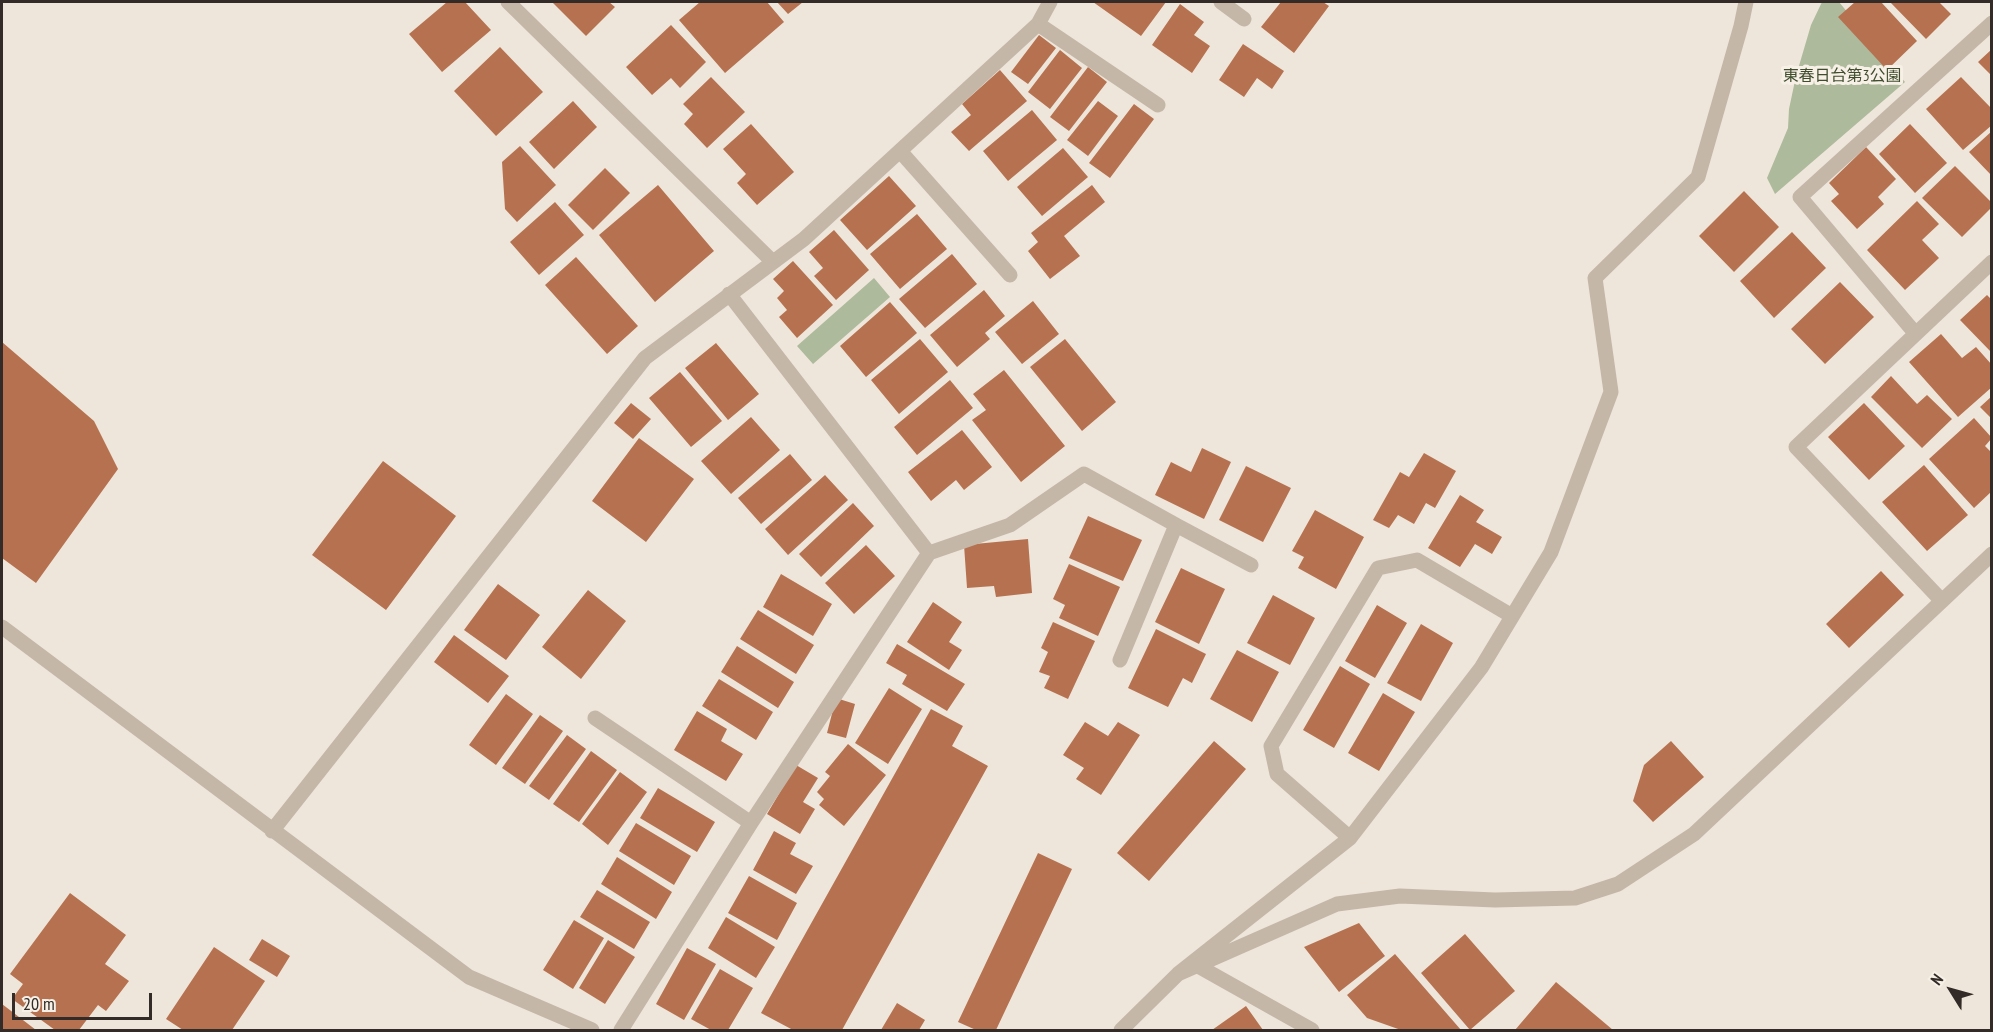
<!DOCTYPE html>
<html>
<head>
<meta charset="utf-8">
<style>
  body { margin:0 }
  #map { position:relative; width:1993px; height:1032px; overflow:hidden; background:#eee6da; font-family:"PT Sans Narrow",sans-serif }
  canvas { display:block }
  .frame { position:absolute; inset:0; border:3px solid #322b27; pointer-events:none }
  .north { position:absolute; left:1921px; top:960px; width:60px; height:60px; -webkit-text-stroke:4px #f6f0e6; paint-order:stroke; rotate:307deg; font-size:16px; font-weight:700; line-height:24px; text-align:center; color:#322b27 }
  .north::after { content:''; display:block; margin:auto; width:21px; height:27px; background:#322b27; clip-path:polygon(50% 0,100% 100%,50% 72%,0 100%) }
  .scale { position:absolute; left:12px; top:993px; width:140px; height:27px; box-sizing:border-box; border:3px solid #322b27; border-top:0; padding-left:8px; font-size:18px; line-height:21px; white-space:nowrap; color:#322b27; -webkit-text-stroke:4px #f6f0e6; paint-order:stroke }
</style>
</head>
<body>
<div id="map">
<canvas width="1993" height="1032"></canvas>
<div class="frame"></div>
<div class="north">N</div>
<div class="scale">20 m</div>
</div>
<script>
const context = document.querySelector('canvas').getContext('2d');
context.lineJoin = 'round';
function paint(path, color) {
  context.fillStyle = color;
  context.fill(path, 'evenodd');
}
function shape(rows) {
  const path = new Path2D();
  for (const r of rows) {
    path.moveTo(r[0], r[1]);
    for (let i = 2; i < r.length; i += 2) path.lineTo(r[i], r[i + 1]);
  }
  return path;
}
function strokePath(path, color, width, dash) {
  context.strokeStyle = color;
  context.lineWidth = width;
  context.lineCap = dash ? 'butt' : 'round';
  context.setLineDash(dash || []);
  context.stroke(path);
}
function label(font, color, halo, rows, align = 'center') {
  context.font = font + ' "PT Sans Narrow","Noto Sans JP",sans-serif';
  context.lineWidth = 6;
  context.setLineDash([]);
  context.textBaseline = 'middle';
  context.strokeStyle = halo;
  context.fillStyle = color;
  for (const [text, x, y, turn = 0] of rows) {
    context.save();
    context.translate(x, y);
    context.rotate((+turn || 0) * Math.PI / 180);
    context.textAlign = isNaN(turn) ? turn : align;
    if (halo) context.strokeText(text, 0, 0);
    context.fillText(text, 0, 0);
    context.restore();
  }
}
paint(shape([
  [1822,2,1839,2,1905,82,1775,194,1767,178,1788,128,1789,109,1796,76,1811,25],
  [874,278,890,297,813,364,797,346]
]), '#aeba9c');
paint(shape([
  [447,2,465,2,491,30,442,72,409,34],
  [552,2,609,2,615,7,586,36],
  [700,2,767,2,784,22,725,73,679,20],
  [777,2,803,2,788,14],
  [1093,2,1166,2,1141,36],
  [1281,2,1323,2,1329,6,1294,53,1261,27],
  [1855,2,1881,2,1917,41,1887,70,1838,17],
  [1890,2,1939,2,1951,14,1926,39],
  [1180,4,1204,22,1194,35,1210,46,1192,73,1152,45],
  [671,25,706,62,680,88,671,78,652,95,626,67],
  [1039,35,1056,48,1028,84,1011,72],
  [1243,44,1284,71,1272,89,1257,78,1244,97,1219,80],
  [500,47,543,92,496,136,454,91],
  [1992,49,1992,76,1978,62],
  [1060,50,1082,68,1050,109,1028,92],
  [1088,67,1107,82,1069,131,1050,117],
  [1000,70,1027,101,969,151,951,132,971,115,962,104],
  [711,77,745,112,707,148,684,124,693,114,683,104],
  [1961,77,1992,109,1992,125,1963,150,1926,109],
  [573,101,597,127,554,169,529,142],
  [1098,101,1118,116,1088,156,1067,140],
  [1134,104,1154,119,1110,178,1089,163],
  [1032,110,1057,140,1008,181,983,151],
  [751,124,794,172,757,205,737,183,746,174,723,149],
  [1910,124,1947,163,1915,193,1879,154],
  [1992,131,1992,176,1969,152],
  [520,146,556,185,517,222,505,209,502,162],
  [1866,147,1896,179,1878,197,1884,204,1857,229,1831,201,1839,194,1829,183],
  [1063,148,1088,177,1042,216,1017,187],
  [1955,166,1992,203,1992,207,1962,237,1922,198],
  [605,168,630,193,593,230,568,205],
  [889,176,916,206,867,250,840,220],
  [658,185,714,251,655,302,599,235],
  [1092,185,1105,202,1064,236,1080,256,1050,279,1028,251,1038,242,1031,233],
  [1744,191,1779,227,1734,272,1699,236],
  [1917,201,1939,224,1922,240,1939,258,1905,290,1867,250],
  [555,202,584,235,539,275,510,242],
  [917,214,947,249,900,289,870,254],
  [834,230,869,270,836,300,814,276,823,268,809,252],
  [1792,232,1826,268,1774,318,1740,281],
  [952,254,977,284,925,328,899,299],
  [576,257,638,326,607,354,545,285],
  [793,261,833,305,797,338,779,317,787,310,777,298,784,291,773,279],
  [1840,282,1874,317,1825,364,1791,329],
  [984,290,1005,316,985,333,990,339,957,367,930,335],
  [1987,295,1992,300,1992,353,1960,320],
  [1033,301,1059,334,1022,364,995,332],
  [890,302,917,333,866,377,840,346],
  [1941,334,1962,358,1976,347,1992,365,1992,387,1958,417,1909,362],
  [920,339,948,372,899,414,871,380],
  [1065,339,1116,402,1082,431,1030,367],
  [2,342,94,421,118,469,36,583,2,558],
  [716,343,759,394,728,420,685,368],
  [1004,370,1065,446,1021,482,972,420,986,410,973,394],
  [680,372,722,421,691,447,649,398],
  [1891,376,1917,404,1927,395,1952,419,1922,448,1871,397],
  [950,380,973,408,917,455,894,427],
  [1992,396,1992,419,1980,407],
  [631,403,651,419,633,439,614,423],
  [1864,403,1905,446,1869,480,1828,437],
  [751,417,780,450,731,494,701,461],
  [1974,418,1992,438,1985,446,1992,453,1992,491,1974,508,1929,459],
  [962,430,992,467,964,490,956,480,931,501,908,472],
  [639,438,694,479,646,542,592,501],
  [1202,448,1231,462,1204,519,1155,495,1171,462,1191,472],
  [1424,453,1456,471,1435,508,1426,503,1414,524,1398,515,1389,528,1373,520,1400,472,1409,477],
  [790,454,812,480,761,524,738,498],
  [383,461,456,516,386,610,312,555],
  [1924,465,1968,515,1927,551,1882,502],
  [1246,466,1291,488,1263,542,1219,520],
  [825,475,848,500,788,555,765,529],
  [1460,495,1484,510,1476,522,1502,537,1492,554,1475,544,1460,567,1428,548],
  [853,503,874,526,821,577,799,554],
  [1315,510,1364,537,1336,589,1298,568,1304,557,1292,551],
  [1088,516,1142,540,1123,581,1069,558],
  [1028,539,1032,593,996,597,994,586,967,588,964,545],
  [866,545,895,576,854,614,825,583],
  [1069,564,1120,587,1098,636,1059,618,1065,605,1053,599],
  [1181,568,1225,589,1199,644,1155,622],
  [1881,571,1904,595,1849,648,1826,624],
  [781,574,832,604,813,636,763,607],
  [498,584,540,615,506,660,464,630],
  [588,590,626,621,581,679,542,647],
  [1273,595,1315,618,1290,665,1247,643],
  [933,602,962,622,949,642,962,650,949,670,907,642],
  [1377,605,1407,623,1375,678,1345,661],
  [758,610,814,645,796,674,740,639],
  [1053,622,1095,641,1068,699,1044,688,1050,676,1039,672,1048,652,1041,648],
  [1421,624,1453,643,1421,701,1387,683],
  [1156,629,1206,654,1192,683,1183,678,1168,707,1128,688],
  [454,635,509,676,488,703,434,662],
  [897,644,965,684,947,711,902,684,907,675,886,663],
  [737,646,794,682,778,708,721,672],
  [1237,650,1279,672,1252,722,1210,699],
  [1340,666,1370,684,1334,748,1303,730],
  [719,679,773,712,756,740,702,706],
  [889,688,922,709,888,764,855,743],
  [1383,693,1415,712,1379,771,1348,753],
  [506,694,533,714,496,765,469,745],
  [836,698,855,704,846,738,827,733],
  [931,709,963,726,952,746,988,766,842,1030,793,1030,761,1013],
  [697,711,727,729,721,741,743,754,726,781,674,750],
  [540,715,563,731,525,784,502,768],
  [1085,722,1108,736,1118,722,1140,735,1101,795,1076,779,1084,768,1063,755],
  [567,735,586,749,549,800,529,786],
  [1214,741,1246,769,1149,881,1117,853],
  [1671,741,1704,777,1653,822,1633,801,1644,765],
  [848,744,886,775,844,826,819,805,824,799,817,792,830,776,825,772],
  [591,751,617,770,579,822,553,804],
  [796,765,818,778,803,802,815,809,800,834,767,814],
  [620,772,647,792,608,845,582,824],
  [658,788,715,822,697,852,640,818],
  [636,823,691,856,674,885,619,851],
  [774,831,796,843,790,854,813,866,796,894,753,870],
  [1038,853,1072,869,996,1030,976,1030,958,1022],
  [617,857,672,892,656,919,601,884],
  [749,876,797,903,777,940,728,913],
  [597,890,650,922,634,949,580,917],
  [70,893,126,935,105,964,129,981,106,1011,98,1005,79,1030,55,1030,12,999,23,984,10,974],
  [726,917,775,947,756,978,708,948],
  [574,920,604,938,573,989,543,970],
  [1359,923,1385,956,1339,992,1304,947],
  [1465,934,1515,991,1470,1030,1421,973],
  [262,939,290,956,277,977,249,960],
  [608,940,635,957,605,1004,579,988],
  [214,947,265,981,232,1030,183,1030,166,1019],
  [687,948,716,964,684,1020,656,1004],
  [1395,954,1461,1030,1401,1030,1367,1018,1347,995],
  [720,969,753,988,728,1030,711,1030,691,1019],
  [1556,982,1613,1030,1515,1030],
  [897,1003,925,1020,919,1030,881,1030],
  [2,1004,36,1030,2,1030],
  [1246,1006,1263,1030,1212,1030]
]), '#b67250');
strokePath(shape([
  [508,2,773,262],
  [1221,2,1244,19],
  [1038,24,1050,2],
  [900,151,1010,275],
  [1915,333,1800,197,1992,23],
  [1176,525,1251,565],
  [929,553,1010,525,1084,474,1176,525,1120,660],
  [1942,601,1796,447,1992,262],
  [2,627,469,977,592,1030],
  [595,718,751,823],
  [272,831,645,358,804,239,1038,24,1158,105],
  [1350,838,1277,774,1271,746,1378,568,1417,560,1512,616],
  [1198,966,1312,1030],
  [1178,974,1350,838,1481,668,1551,552,1611,392,1595,278,1698,177,1741,26,1746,2],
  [621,1030,751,823,929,553,729,294],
  [1121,1030,1178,974,1337,904,1400,896,1495,900,1575,898,1618,884,1694,834,1992,554]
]), '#c4b7a8', 15);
label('16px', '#3f4d2e', '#f6f0e6', [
  ["東春日台第3公園",1842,76]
]);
</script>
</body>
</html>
